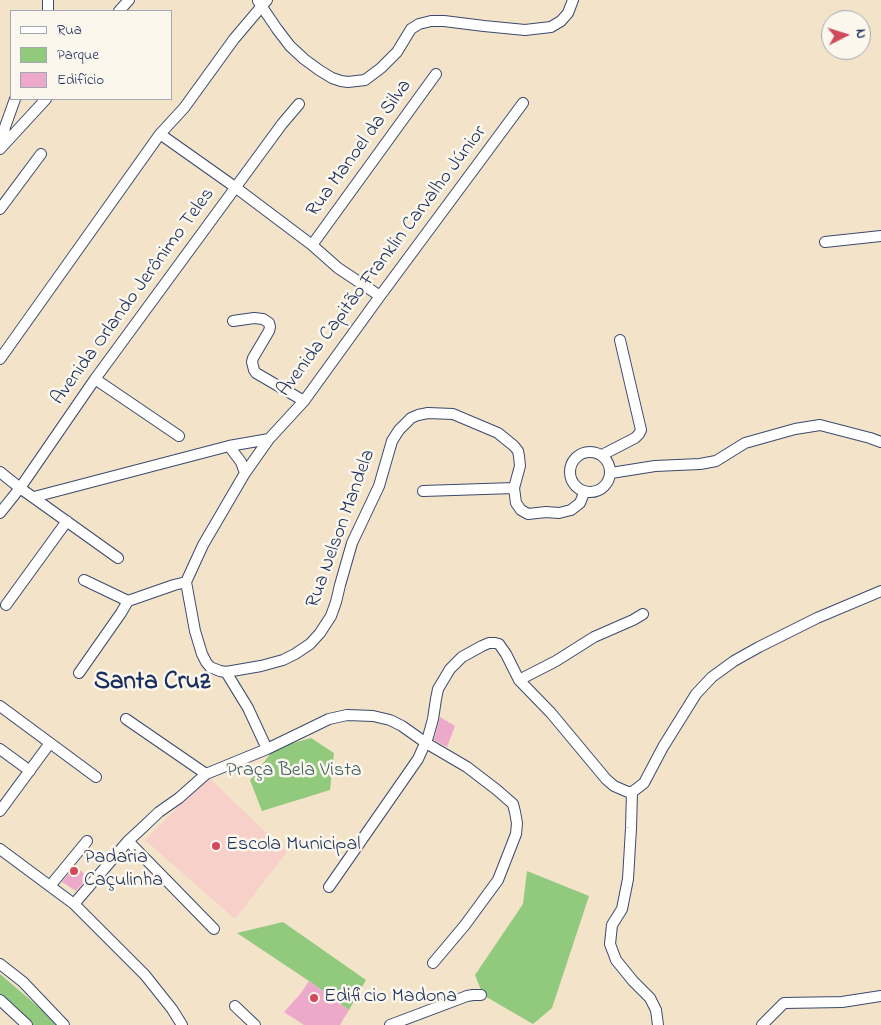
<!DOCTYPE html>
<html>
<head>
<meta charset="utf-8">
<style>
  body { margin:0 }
  #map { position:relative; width:881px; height:1025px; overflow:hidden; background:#f3e3c9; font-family:"Indie Flower",sans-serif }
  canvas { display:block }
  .legend { position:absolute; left:10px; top:10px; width:162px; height:90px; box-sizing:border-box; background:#fbf7ec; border:1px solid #a1a7b3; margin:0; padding:6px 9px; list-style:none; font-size:15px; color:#1b2f5e }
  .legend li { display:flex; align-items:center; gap:10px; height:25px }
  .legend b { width:25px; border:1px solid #a1a7b3 }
  .north { position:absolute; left:821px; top:10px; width:50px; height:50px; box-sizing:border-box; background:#fbf7ec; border:1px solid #a1a7b3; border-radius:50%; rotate:85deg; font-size:14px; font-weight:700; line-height:20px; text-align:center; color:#1b2f5e }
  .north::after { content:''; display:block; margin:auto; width:18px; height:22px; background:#d1495b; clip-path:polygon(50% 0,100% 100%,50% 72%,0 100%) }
</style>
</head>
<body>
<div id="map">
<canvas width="881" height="1025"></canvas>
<ul class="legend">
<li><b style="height:6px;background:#fff"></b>Rua</li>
<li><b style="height:14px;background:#91ca7d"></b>Parque</li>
<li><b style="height:14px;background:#eda9ca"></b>Edifício</li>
</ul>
<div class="north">N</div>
</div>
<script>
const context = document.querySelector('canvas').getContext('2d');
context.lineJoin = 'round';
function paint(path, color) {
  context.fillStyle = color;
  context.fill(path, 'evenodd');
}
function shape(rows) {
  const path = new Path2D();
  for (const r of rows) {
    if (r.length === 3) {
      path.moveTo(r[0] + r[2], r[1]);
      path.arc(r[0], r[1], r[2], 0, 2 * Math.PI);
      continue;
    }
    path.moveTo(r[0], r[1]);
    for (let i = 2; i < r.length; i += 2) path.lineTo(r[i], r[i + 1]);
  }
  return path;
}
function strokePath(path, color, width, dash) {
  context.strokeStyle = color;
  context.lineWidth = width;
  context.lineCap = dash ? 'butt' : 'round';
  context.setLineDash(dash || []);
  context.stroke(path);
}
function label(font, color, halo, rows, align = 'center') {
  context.font = font + ' "Indie Flower",sans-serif';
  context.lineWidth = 5;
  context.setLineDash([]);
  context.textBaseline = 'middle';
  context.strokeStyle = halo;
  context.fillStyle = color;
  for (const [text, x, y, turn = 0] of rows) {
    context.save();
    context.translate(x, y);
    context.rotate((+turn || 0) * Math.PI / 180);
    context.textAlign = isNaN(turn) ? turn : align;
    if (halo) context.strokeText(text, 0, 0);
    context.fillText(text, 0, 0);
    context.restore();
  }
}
paint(shape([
  [208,777,287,852,235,919,145,840]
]), '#f7d0ca');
paint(shape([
  [311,738,334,753,330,790,262,811,250,780,275,748],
  [527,871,589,896,552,1008,533,1024,483,995,475,975,523,904],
  [283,922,366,980,349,1010,309,981,237,933],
  [0,974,56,1022,58,1025,33,1025,24,1015,0,996]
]), '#91ca7d');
paint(shape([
  [440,717,455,726,447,747,434,740],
  [75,866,88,877,76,891,62,882],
  [309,981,349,1010,340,1025,304,1025,284,1012,301,993]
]), '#eda9ca');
const minor = shape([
  [258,1,277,29,290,46,304,59,319,70,332,78,341,81,348,82,365,80,381,68,397,52,411,29,419,24,431,21,444,21,484,26,525,30,551,27,561,21,568,13,573,0],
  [48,11,48,0],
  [119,11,129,0],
  [523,103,380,296,304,401,269,439,245,473,203,545,186,582,195,631,202,654,206,662,210,667,220,671,226,672,261,666,283,660,295,654,310,644,320,633,331,616,336,602,340,585,352,543,379,486,392,441,399,430,411,418,418,415,428,413,453,414,498,433,514,446,518,451,519,456,520,466,514,488,516,503,521,510,528,514,546,512,559,513,571,510,580,503,582,498,584,492],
  [160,134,235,187,312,245,338,268,380,296],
  [2,146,5,127,15,99],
  [0,149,46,99],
  [0,209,41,154],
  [825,242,881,236],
  [312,245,436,74],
  [233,321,254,318,263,319,269,323,270,327,269,331,253,358,252,362,254,370,256,373,304,401],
  [0,359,160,134,184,108,234,39,267,0],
  [95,379,179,436],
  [229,446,241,462,245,473],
  [590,472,20],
  [602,455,635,438,639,434,641,430,620,340],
  [0,472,20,488,118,558],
  [611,473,655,466,700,464,716,461,745,443,795,429,820,425,870,438,881,442],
  [423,491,514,488],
  [34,497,229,446,269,439],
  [0,513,20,488,95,379,282,124,299,104],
  [84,580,128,601],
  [6,605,67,521],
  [226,672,248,708,267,749],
  [79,673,121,613,128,601,174,585,186,582],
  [519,680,556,661,594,637,633,620,643,614],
  [0,706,96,777],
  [126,719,206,774],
  [0,749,30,771],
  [632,792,631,828,628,879,622,909,612,925,610,944,616,960,633,981,650,998,656,1010,658,1025],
  [0,811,50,743],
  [128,841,214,929],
  [0,849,74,904,145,975,172,1009,182,1025],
  [50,886,87,841],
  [329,887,418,759,428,737,433,719,436,699,438,689,450,669,462,657,482,646,489,643,495,643,499,644,506,654,519,680,551,713,606,779,614,786,628,792,632,792,635,790,644,783,663,747,696,694,712,677,734,661,759,647,817,618,881,591],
  [74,904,128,841,140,830,159,812,179,798,206,774,267,749,329,719,347,715,373,716,390,720,402,726,426,743,467,767,497,790,513,804,515,812,517,823,516,834,498,880,465,925,433,963],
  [0,964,23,982,64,1025],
  [0,1000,27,1025],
  [235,1006,255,1025],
  [390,1025,467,996,473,995,481,995],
  [762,1025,784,1003,842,1002,881,996]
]);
strokePath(minor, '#3b4a6e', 12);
strokePath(minor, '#fff', 10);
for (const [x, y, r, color] of [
  [216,846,5,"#d1495b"],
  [74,871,5,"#d1495b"],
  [314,998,5,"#d1495b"]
]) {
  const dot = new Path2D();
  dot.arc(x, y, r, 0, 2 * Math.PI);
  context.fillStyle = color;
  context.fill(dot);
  strokePath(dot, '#fbf7ec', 2);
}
label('20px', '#1b2f5e', '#fbf7ec', [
  ["Rua Manoel da Silva",360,149,-54],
  ["Avenida Capitão Franklin Carvalho Júnior",383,262,-53],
  ["Avenida Orlando Jerônimo Teles",134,297,-54],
  ["Rua Nelson Mandela",342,529,-70]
]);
label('20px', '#3e5e67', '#fbf7ec', [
  ["Praça Bela Vista",294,772]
]);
label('20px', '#1b2f5e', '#fbf7ec', [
  ["Escola Municipal",226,846],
  ["Padaria",84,859],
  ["Caçulinha",84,882],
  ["Edificio Madona",324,998]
], 'left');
label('bold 25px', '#1b2f5e', '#fbf7ec', [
  ["Santa Cruz",152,684]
]);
</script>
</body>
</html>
